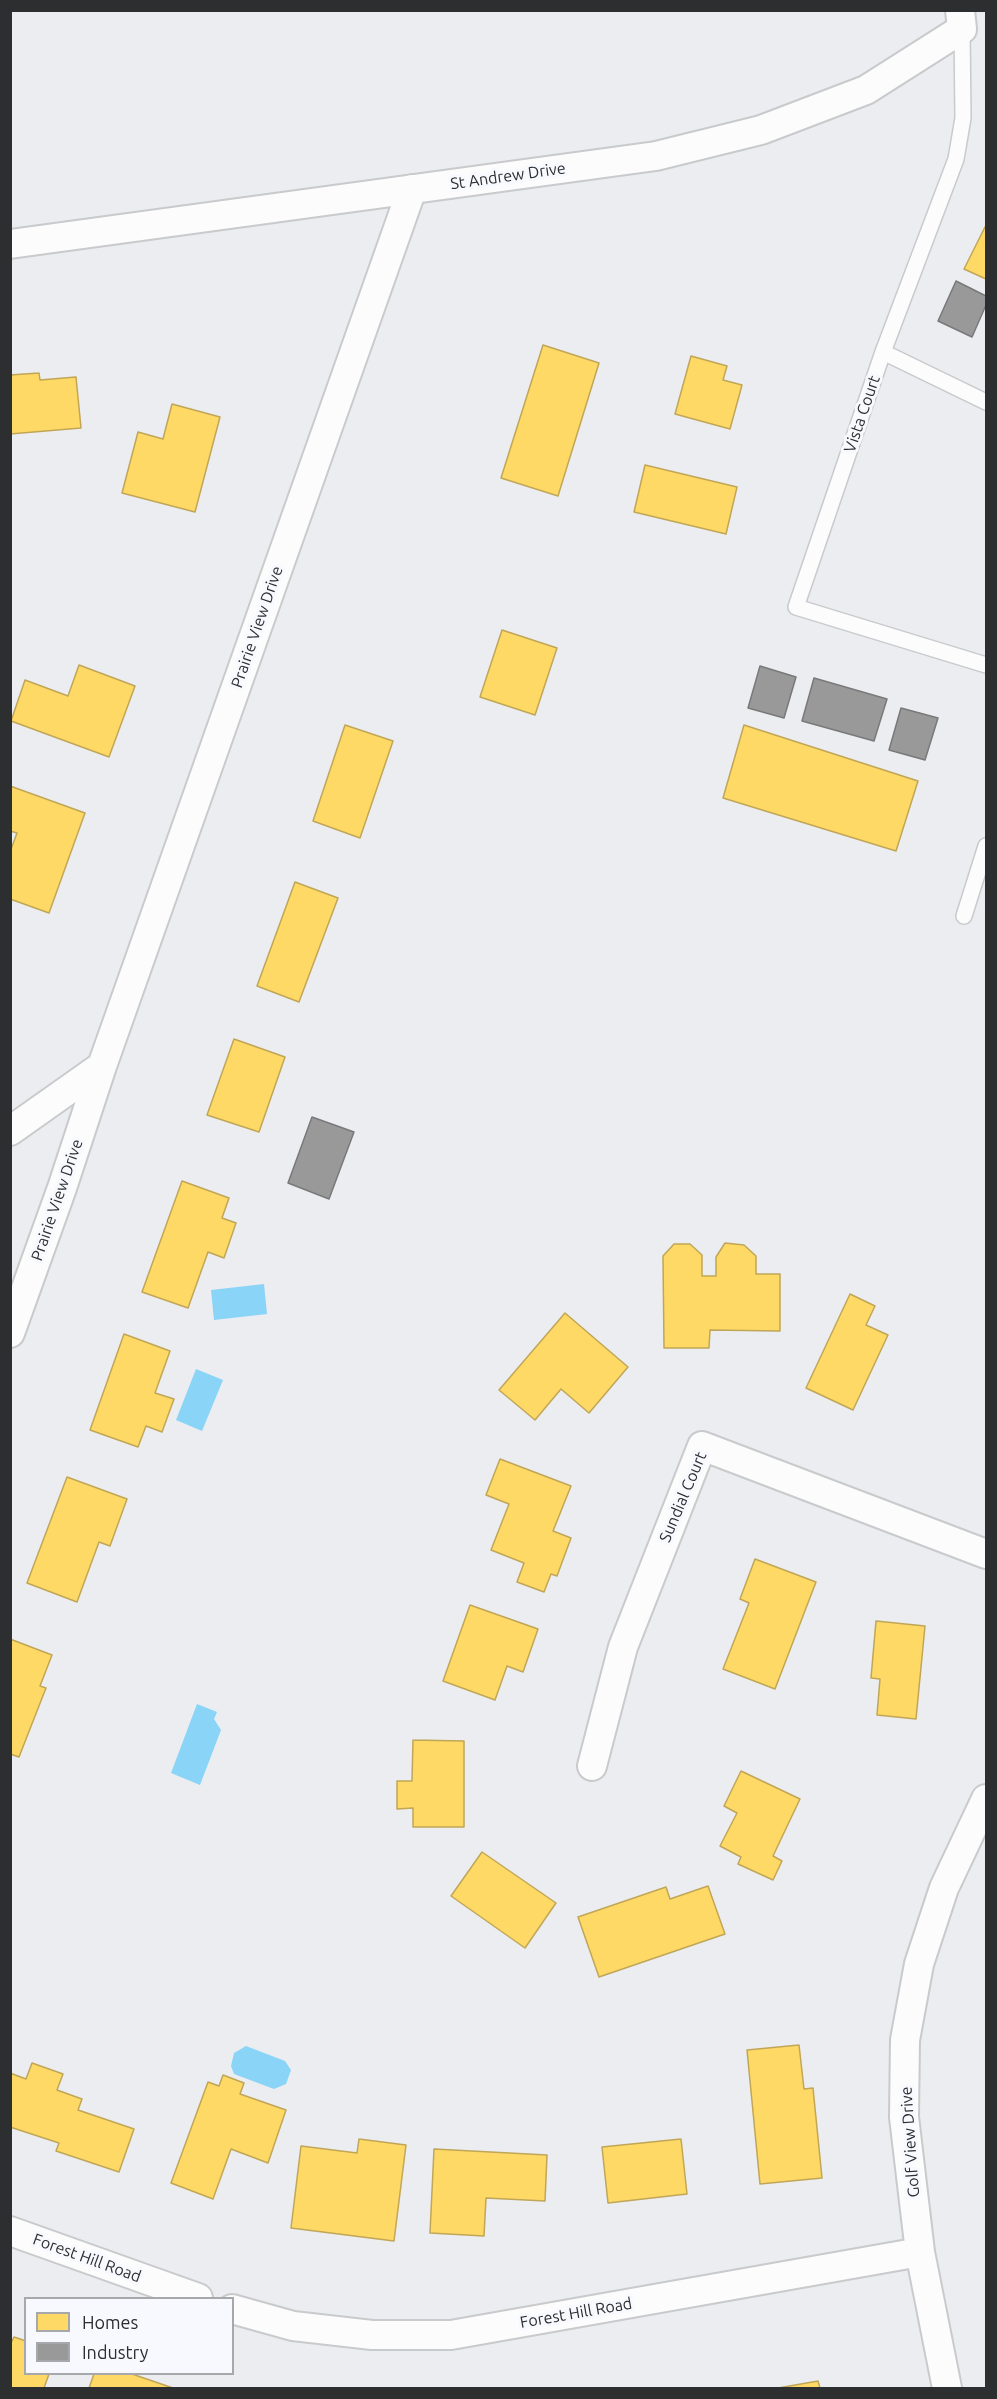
<!DOCTYPE html>
<html>
<head>
<meta charset="utf-8">
<style>
  body { margin:0 }
  #map { position:relative; width:997px; height:2399px; overflow:hidden; background:#ebedf0; font-family:Ubuntu,sans-serif }
  canvas { display:block }
  .frame { position:absolute; inset:0; border:12px solid #2d2e30; pointer-events:none }
  .legend { position:absolute; left:24px; top:2297px; width:210px; height:78px; box-sizing:border-box; background:#f8f9ff; border:2px solid #a7a8ac; margin:0; padding:8px 10px; list-style:none; font-size:18px; color:#2d2e30 }
  .legend li { display:flex; align-items:center; gap:12px; height:30px }
  .legend b { width:30px; border:2px solid #a7a8ac }
</style>
</head>
<body>
<div id="map">
<canvas width="997" height="2399"></canvas>
<div class="frame"></div>
<ul class="legend">
<li><b style="height:16px;background:#ffd966"></b>Homes</li>
<li><b style="height:16px;background:#999"></b>Industry</li>
</ul>
</div>
<script>
const context = document.querySelector('canvas').getContext('2d');
context.lineJoin = 'round';
function paint(path, color) {
  context.fillStyle = color;
  context.fill(path, 'evenodd');
}
function shape(rows) {
  const path = new Path2D();
  for (const r of rows) {
    path.moveTo(r[0], r[1]);
    for (let i = 2; i < r.length; i += 2) path.lineTo(r[i], r[i + 1]);
  }
  return path;
}
function strokePath(path, color, width, dash) {
  context.strokeStyle = color;
  context.lineWidth = width;
  context.lineCap = dash ? 'butt' : 'round';
  context.setLineDash(dash || []);
  context.stroke(path);
}
function label(font, color, halo, rows, align = 'center') {
  context.font = font + ' Ubuntu,sans-serif';
  context.lineWidth = 6;
  context.setLineDash([]);
  context.textBaseline = 'middle';
  context.strokeStyle = halo;
  context.fillStyle = color;
  for (const [text, x, y, turn = 0] of rows) {
    context.save();
    context.translate(x, y);
    context.rotate((+turn || 0) * Math.PI / 180);
    context.textAlign = isNaN(turn) ? turn : align;
    if (halo) context.strokeText(text, 0, 0);
    context.fillText(text, 0, 0);
    context.restore();
  }
}
paint(shape([
  [264,1284,267,1314,214,1320,211,1290],
  [196,1369,223,1380,202,1431,176,1420],
  [197,1704,217,1712,214,1719,221,1730,200,1785,171,1773],
  [246,2046,285,2061,291,2070,286,2084,274,2089,234,2074,231,2066,234,2053]
]), '#8ad4f8');
const homes = shape([
  [986,225,986,279,964,269,986,225],
  [543,345,599,363,558,496,501,478,543,345],
  [691,356,727,366,723,380,742,385,730,429,675,414,691,356],
  [39,373,40,380,76,377,81,428,10,434,10,375,39,373],
  [172,404,220,417,195,512,122,493,138,432,163,439,172,404],
  [645,465,737,487,726,534,634,512,645,465],
  [502,630,557,648,535,715,480,697,502,630],
  [79,665,135,686,109,757,11,721,25,680,68,696,79,665],
  [345,725,393,741,360,838,313,821,345,725],
  [744,725,918,781,896,851,723,798,744,725],
  [10,786,85,813,49,913,10,899,10,852,17,833,10,831,10,786],
  [295,882,338,898,299,1002,257,986,295,882],
  [234,1039,285,1057,259,1132,207,1115,234,1039],
  [182,1181,229,1198,222,1218,236,1223,224,1258,208,1252,188,1308,142,1292,182,1181],
  [725,1243,744,1245,756,1256,756,1274,780,1274,780,1331,710,1330,709,1348,664,1348,663,1256,674,1244,690,1244,702,1255,702,1276,716,1276,716,1257,725,1243],
  [850,1294,875,1306,866,1325,888,1335,853,1410,806,1388,850,1294],
  [565,1313,628,1367,589,1413,561,1389,535,1420,499,1390,565,1313],
  [124,1334,170,1351,155,1393,174,1399,162,1432,146,1426,138,1447,90,1430,124,1334],
  [500,1459,571,1486,553,1531,571,1538,557,1576,551,1574,544,1592,517,1582,524,1563,491,1550,509,1504,486,1495,500,1459],
  [67,1477,127,1499,110,1546,99,1542,77,1602,27,1583,67,1477],
  [755,1559,816,1582,775,1689,723,1669,749,1603,740,1599,755,1559],
  [470,1605,538,1629,523,1672,507,1666,495,1700,443,1681,470,1605],
  [876,1621,925,1626,916,1719,877,1715,880,1679,871,1678,876,1621],
  [10,1639,52,1655,40,1686,46,1688,19,1757,10,1754,10,1639],
  [413,1740,464,1741,464,1827,413,1827,413,1808,397,1809,397,1781,412,1781,413,1740],
  [741,1771,800,1799,773,1856,782,1861,773,1880,738,1864,741,1857,720,1846,737,1813,724,1806,741,1771],
  [482,1852,556,1903,525,1948,451,1896,482,1852],
  [708,1886,725,1934,599,1977,578,1917,666,1887,670,1899,708,1886],
  [799,2045,804,2089,813,2088,822,2178,760,2184,747,2050,799,2045],
  [32,2063,63,2074,57,2090,82,2099,78,2110,134,2129,119,2172,56,2151,59,2143,10,2127,10,2073,26,2079,32,2063],
  [223,2075,244,2083,240,2094,286,2110,268,2163,231,2149,213,2199,171,2183,208,2082,219,2086,223,2075],
  [359,2139,406,2145,394,2241,291,2228,301,2146,357,2153,359,2139],
  [681,2139,687,2194,608,2203,602,2147,681,2139],
  [434,2149,547,2155,545,2201,486,2198,484,2236,430,2233,434,2149],
  [14,2337,26,2341,26,2374,49,2374,44,2388,10,2388,10,2345,14,2337],
  [94,2374,132,2374,173,2388,89,2388,94,2374],
  [818,2381,820,2388,778,2388,818,2381]
]);
paint(homes, '#ffd966');
strokePath(homes, '#c0a656', 1.5);
const industry = shape([
  [956,281,986,296,986,305,972,337,938,321,956,281],
  [760,666,796,677,784,718,748,708,760,666],
  [814,678,887,699,874,741,802,721,814,678],
  [901,708,938,718,925,760,889,750,901,708],
  [312,1117,354,1132,329,1199,288,1183,312,1117]
]);
paint(industry, '#999');
strokePath(industry, '#79797a', 1.5);
const service = shape([
  [962,29,963,118,956,159,883,352,796,607,986,665],
  [883,352,986,402],
  [964,916,986,846]
]);
const minor = shape([
  [10,244,656,156,761,130,866,90,962,29,960,10],
  [10,1131,102,1066,412,189],
  [10,1333,62,1188,102,1066],
  [592,1766,623,1647,702,1446,986,1554],
  [10,2231,198,2298],
  [232,2309,293,2326,372,2335,451,2335,920,2252],
  [947,2388,920,2252,904,2117,905,2040,919,1964,944,1888,986,1799]
]);
strokePath(service, '#c9cacc', 18);
strokePath(minor, '#c9cacc', 32);
strokePath(service, '#fcfcfd', 15);
strokePath(minor, '#fcfcfd', 28);
label('16px', '#2d2e30', '#f8f9ff', [
  ["St Andrew Drive",508,176,-8],
  ["Vista Court",862,414,-71],
  ["Prairie View Drive",257,627,-71],
  ["Prairie View Drive",57,1200,-71],
  ["Sundial Court",683,1497,-67],
  ["Golf View Drive",910,2142,-94],
  ["Forest Hill Road",87,2258,20],
  ["Forest Hill Road",576,2313,-10]
]);
</script>
</body>
</html>
